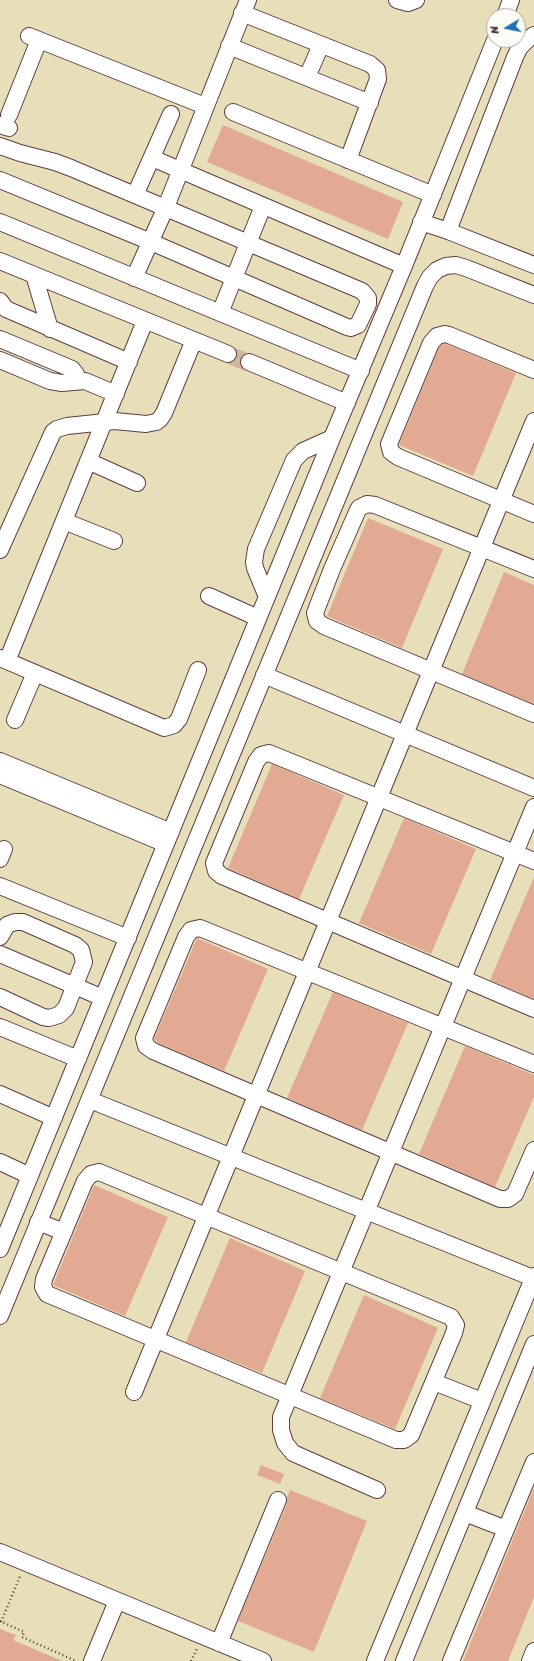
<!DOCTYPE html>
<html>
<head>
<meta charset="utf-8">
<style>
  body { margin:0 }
  #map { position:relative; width:534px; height:1661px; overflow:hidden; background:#e7dfba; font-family:Sriracha,sans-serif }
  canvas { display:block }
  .north { position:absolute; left:486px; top:8px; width:40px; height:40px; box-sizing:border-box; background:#fdfcf7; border:1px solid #b5a4a5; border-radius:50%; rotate:260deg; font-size:11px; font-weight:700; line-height:16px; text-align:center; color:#4a1f2b }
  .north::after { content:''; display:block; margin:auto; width:14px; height:18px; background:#1f6fb2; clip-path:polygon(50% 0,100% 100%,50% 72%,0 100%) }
</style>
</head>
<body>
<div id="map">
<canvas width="534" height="1661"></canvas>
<div class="north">N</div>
</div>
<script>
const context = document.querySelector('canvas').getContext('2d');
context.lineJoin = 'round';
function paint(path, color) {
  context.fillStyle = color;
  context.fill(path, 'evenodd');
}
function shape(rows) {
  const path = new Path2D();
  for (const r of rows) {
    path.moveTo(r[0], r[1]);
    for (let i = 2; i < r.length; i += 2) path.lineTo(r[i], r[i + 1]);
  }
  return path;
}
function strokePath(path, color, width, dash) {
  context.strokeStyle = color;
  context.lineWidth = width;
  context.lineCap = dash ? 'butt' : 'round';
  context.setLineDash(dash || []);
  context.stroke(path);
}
paint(shape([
  [223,125,403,202,388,239,207,162],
  [442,344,446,344,516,373,473,476,399,445,439,348],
  [235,348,247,353,240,358,240,363,245,371,226,363,233,362,237,358,237,352],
  [368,518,443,549,402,648,327,616],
  [504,572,534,585,534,704,462,674],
  [272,764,344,795,299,899,228,868],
  [404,818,476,849,431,954,359,923],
  [534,877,534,999,490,980],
  [197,938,268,969,224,1071,158,1043,154,1039],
  [333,992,408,1023,362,1130,287,1098],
  [465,1046,534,1075,534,1097,495,1187,419,1154],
  [94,1185,168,1217,125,1316,53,1285],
  [230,1238,305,1271,262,1373,186,1342],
  [364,1295,438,1328,395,1429,320,1398],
  [261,1465,284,1474,280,1484,257,1475],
  [534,1488,534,1597,508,1661,463,1661],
  [290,1490,367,1521,314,1652,238,1621,287,1504,287,1498],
  [0,1629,16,1635,13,1640,62,1661,0,1661]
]), '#e2aa93');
strokePath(shape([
  [228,354,249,362]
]), '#c8b99d', 16, [16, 8]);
const minor = shape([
  [397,0,408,3,416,0],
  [242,13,370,64,377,70,378,79,348,160],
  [505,16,511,0],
  [29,36,205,106],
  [229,46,370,103],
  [307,77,321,45],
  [233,112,433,195],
  [9,115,39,40],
  [0,125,9,128],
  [0,146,20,153,55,162,71,168,362,291,368,298,368,304,358,325,351,328,347,327,151,242,0,180],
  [152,158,404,266],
  [135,195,171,114],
  [0,222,361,371],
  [421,222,448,231,534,265],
  [448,231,515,57,520,47,528,39,534,35],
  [0,261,228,354],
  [34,275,50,329],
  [134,278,166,207,248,0],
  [0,301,6,309,129,362],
  [220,313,263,206],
  [0,339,72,369,76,374,74,382],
  [0,360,50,381,62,383,85,381,116,394],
  [249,362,347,403],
  [534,370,449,335,445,334,437,336,431,343,389,444,391,452,398,457,534,514],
  [88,461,137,483],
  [64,521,114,541],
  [0,550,53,432,57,429,67,426,115,421,146,424,156,422,160,419,164,413,194,340],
  [534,569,375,505,367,504,359,508,357,512,332,569,315,613,317,621,324,626,534,714],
  [209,596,258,618],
  [267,597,255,568,254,562,256,549,294,460,303,451,332,438],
  [0,658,164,728,174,725,179,719,198,670],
  [7,661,145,321],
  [264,675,534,788],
  [15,720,35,673],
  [0,761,171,832],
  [0,775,166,844],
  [0,859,4,849],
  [534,861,269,753,261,755,256,762,214,863,216,871,222,876,534,1009],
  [0,886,128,938],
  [0,937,7,925,15,922,23,922,75,945,81,950,84,962,66,1008,59,1015,49,1018,43,1017,0,997],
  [0,954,103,998],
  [0,1027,78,1059],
  [534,1064,200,928,191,930,186,937,144,1038,146,1046,153,1051,500,1199,508,1199,515,1194,534,1150],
  [0,1094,54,1118],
  [90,1100,533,1278],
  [0,1162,30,1176],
  [99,1172,451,1317,456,1325,454,1333,411,1435,404,1440,396,1440,47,1294,43,1287,44,1279,85,1181,91,1174,99,1172],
  [38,1222,64,1232],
  [0,1249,332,438,404,266,495,40],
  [0,1316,425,286,430,277,437,270,446,266,456,265,466,268,534,295],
  [434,1382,482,1401],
  [134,1392,534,421],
  [377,1490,293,1453,285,1443,281,1430,281,1417,534,807],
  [465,1513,506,1529],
  [0,1552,263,1661],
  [219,1643,278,1500],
  [92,1661,117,1601],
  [375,1661,534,1276],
  [404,1661,534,1344],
  [451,1661,534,1462],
  [530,1661,534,1651]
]);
strokePath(minor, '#623c40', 18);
strokePath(shape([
  [0,1621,24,1632,22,1637,76,1661],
  [1,1622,21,1574],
  [191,1661,198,1647]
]), '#623c40', 2.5, [1, 3]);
strokePath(minor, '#fff', 16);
</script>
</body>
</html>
